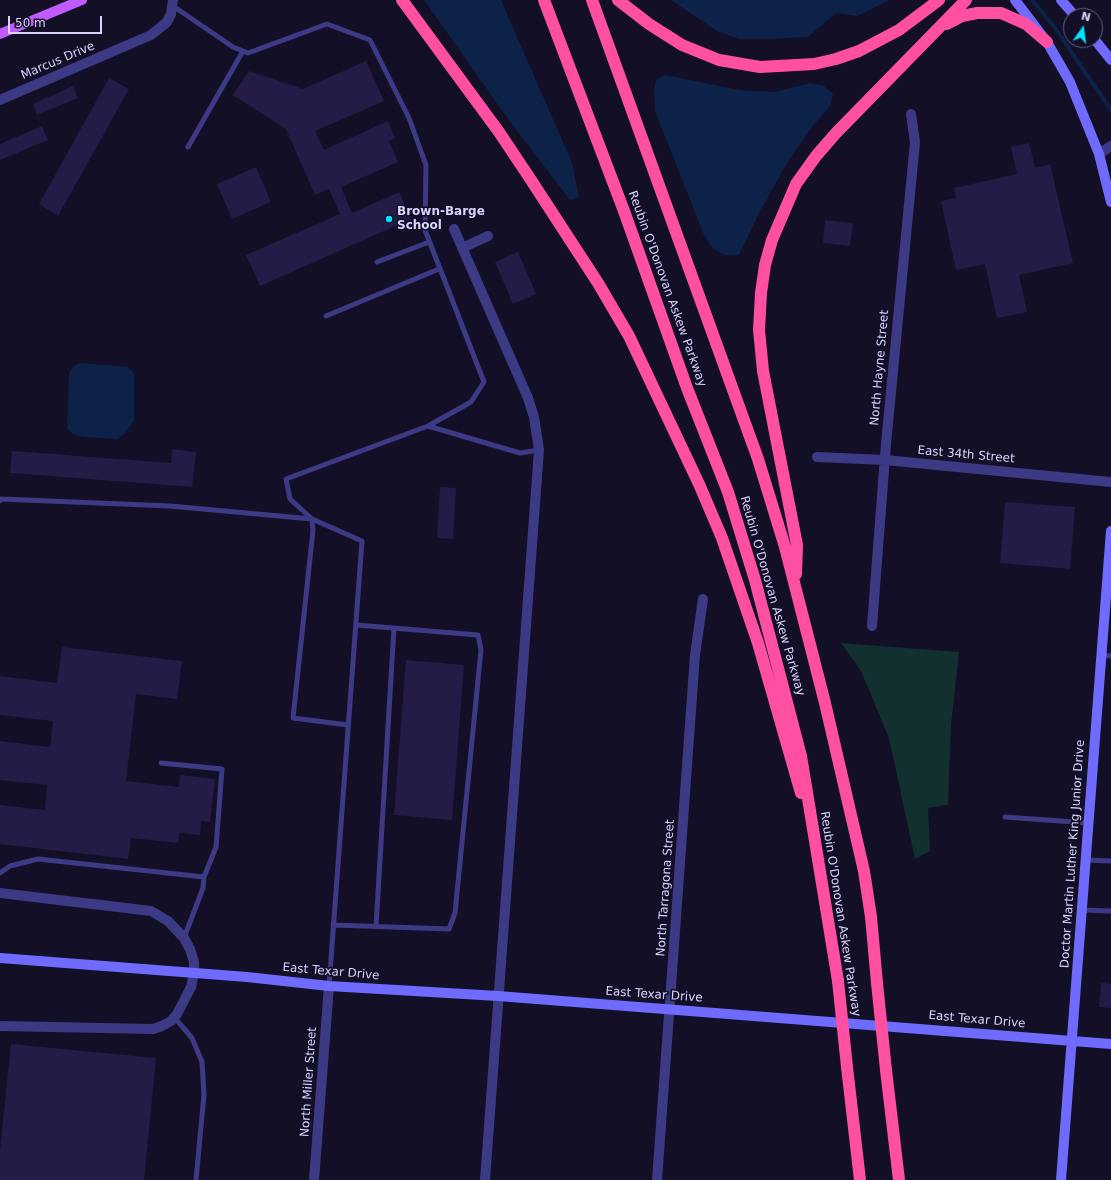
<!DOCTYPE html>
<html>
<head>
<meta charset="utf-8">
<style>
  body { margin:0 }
  #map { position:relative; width:1111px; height:1180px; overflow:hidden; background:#130f26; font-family:"DejaVu Sans",sans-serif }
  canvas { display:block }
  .north { position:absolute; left:1063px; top:8px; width:40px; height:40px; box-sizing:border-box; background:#130f26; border:1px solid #625e7d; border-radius:50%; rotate:14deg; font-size:11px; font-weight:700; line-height:16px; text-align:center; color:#d9d4ff }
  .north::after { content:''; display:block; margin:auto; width:14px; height:18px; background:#00e5ff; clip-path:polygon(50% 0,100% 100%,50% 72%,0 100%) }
  .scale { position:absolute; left:8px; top:16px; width:94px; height:18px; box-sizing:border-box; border:2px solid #d9d4ff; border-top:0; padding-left:5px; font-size:12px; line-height:14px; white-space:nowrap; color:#d9d4ff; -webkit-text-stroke:3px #130f26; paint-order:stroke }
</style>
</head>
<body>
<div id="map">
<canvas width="1111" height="1180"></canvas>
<div class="north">N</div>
<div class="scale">50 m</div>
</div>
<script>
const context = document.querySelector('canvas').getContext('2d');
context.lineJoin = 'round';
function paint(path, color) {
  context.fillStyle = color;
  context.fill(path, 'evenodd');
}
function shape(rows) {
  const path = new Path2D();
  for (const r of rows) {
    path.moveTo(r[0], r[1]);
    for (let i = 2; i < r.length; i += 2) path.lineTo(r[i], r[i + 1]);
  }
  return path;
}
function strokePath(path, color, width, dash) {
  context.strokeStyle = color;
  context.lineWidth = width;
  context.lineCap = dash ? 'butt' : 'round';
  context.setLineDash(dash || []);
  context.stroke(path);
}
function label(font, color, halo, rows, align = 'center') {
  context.font = font + ' "DejaVu Sans",sans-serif';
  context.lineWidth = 3.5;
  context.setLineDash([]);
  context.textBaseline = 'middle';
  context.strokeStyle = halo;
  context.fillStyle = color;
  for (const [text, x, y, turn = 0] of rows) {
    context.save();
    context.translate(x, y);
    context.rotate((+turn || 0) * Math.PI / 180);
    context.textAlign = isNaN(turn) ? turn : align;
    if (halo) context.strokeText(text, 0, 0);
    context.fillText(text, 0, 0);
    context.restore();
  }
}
paint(shape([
  [841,643,959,652,951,725,948,805,928,808,930,851,915,859,889,738,861,671]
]), '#12302f');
paint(shape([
  [424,0,501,0,572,163,579,197,570,200,508,119],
  [671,0,890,0,857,16,836,13,808,37,770,39,739,39,717,31],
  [665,75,739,90,774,92,810,83,824,86,833,94,830,106,812,127,787,163,759,213,739,255,726,255,713,249,704,235,655,111,654,91,656,80],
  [82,363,128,367,134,373,134,421,123,435,117,439,82,437,72,433,67,428,69,373,75,365]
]), '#0c2248');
strokePath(shape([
  [1032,0,1055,28,1111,110]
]), '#0c2248', 4);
paint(shape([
  [366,61,384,101,315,131,324,150,388,121,395,138,389,141,398,162,341,187,352,213,399,192,411,219,260,286,246,255,340,214,329,189,315,195,286,129,233,95,249,71,303,89],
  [109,78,129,89,58,216,39,204],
  [73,86,78,98,37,115,33,104],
  [42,126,48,140,0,160,0,144],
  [1029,143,1035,168,1050,164,1073,263,1019,275,1027,312,997,318,985,264,956,270,941,201,956,198,954,188,1017,174,1011,147],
  [256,167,271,202,232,219,217,184],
  [825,220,853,223,850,246,823,243],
  [518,252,536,294,513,304,495,262],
  [172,449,196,452,192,487,10,473,12,451,171,463],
  [440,487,456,488,453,539,437,538],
  [1005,502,1075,507,1070,569,1000,563],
  [62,647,182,661,177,699,136,694,126,781,179,787,180,775,215,779,210,822,201,821,200,835,179,833,178,843,131,838,128,859,0,844,0,805,45,810,47,785,0,780,0,741,50,747,53,721,0,715,0,676,57,683],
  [406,660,464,665,452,820,394,815],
  [1101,983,1111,984,1111,1008,1099,1007],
  [11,1044,156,1058,144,1180,0,1180,0,1150]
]), '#241b47');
strokePath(shape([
  [173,6,233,47,248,53,327,24,370,40,409,118,426,165,425,230,484,382,471,402,428,426],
  [188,147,243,51],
  [377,262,429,242],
  [326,316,439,269],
  [0,501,1,499,170,506,312,519,313,530,293,718,348,725],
  [1101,655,1111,656],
  [161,763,222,769,216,847,204,877],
  [1005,817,1088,823],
  [1086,860,1111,861],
  [0,873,10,866,38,859,204,877,203,888,184,938],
  [1082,910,1111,911],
  [333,925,449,929,455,913,481,650,478,635,356,625],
  [376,926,394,628],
  [329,986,362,541,312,519,290,499,286,479,428,426,520,453,539,450],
  [174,1017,192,1038,202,1062,204,1095,196,1180]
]), '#3d3a85', 5);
strokePath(shape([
  [0,100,151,35,167,22,171,14,173,0],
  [1099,154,1111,146],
  [454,229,528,398,534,417,539,450,485,1180],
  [462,248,488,236],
  [817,457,885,460,1111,482],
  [872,626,886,444,915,142,911,114],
  [0,893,151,911,168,921,184,938,190,949,194,962,194,973,191,987,177,1014,171,1021,162,1026,153,1029,0,1026],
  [314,1180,329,986],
  [657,1180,695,655,703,599]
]), '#3d3a85', 10);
strokePath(shape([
  [1015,0,1047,42,1070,82,1099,154,1111,202],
  [1061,0,1075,16],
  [1095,40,1111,60],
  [0,958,247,977,329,986,498,996,1111,1044],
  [1061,1180,1111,531]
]), '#6f6bff', 10);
strokePath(shape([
  [0,34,82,0]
]), '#c25bff', 10);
strokePath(shape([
  [402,0,499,132,531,180,598,283,629,336,699,484,722,538,758,643,801,793],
  [544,0,624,211,687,388,728,492,755,580,801,756,838,981],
  [592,0,758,459,785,547,825,703,864,871,871,917,877,983],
  [618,0,649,24,682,45,719,60,760,67,814,64,836,59,859,51,899,30,939,0],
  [947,24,962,16,977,13,1001,13,1026,24,1047,42],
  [796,574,797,545,763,371,759,330,761,293,765,265,772,240,796,184,816,156,836,133,966,0],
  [847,1067,860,1180],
  [886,1070,899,1180]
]), '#ff4fa3', 12);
strokePath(shape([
  [838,981,847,1067],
  [877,983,886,1070]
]), '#ff4fa3', 12);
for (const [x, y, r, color] of [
  [389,219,4,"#00e5ff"]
]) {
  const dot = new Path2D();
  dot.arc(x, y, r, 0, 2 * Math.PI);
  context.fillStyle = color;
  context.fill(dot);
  strokePath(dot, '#130f26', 1.5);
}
label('12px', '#d9d4ff', '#130f26', [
  ["Marcus Drive",58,61,-23],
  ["Reubin O'Donovan Askew Parkway",667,289,70],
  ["North Hayne Street",880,368,-85],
  ["East 34th Street",966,455,5],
  ["Reubin O'Donovan Askew Parkway",772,596,74],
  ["Doctor Martin Luther King Junior Drive",1073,854,-86],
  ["North Tarragona Street",666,888,-86],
  ["Reubin O'Donovan Askew Parkway",840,914,81],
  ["East Texar Drive",331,972,5],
  ["East Texar Drive",654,995,4],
  ["East Texar Drive",977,1020,5],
  ["North Miller Street",309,1082,-86]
]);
label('bold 12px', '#d9d4ff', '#130f26', [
  ["Brown-Barge",397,212],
  ["School",397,226]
], 'left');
</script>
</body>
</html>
